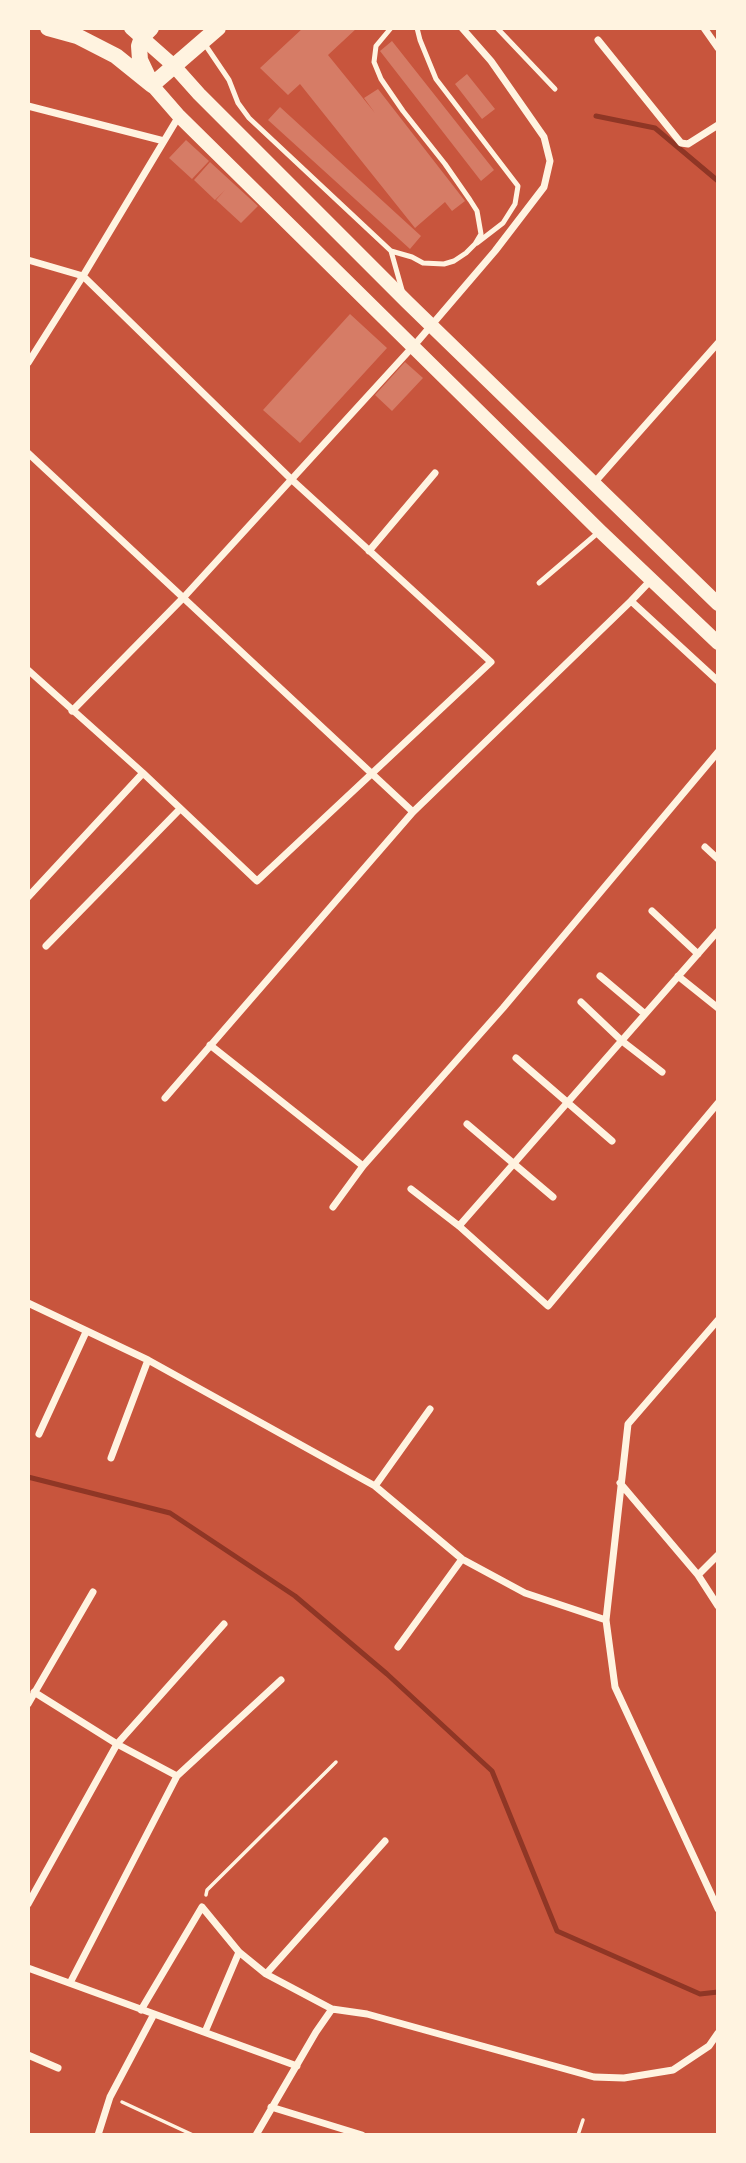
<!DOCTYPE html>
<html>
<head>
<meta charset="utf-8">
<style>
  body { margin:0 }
  #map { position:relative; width:746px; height:2163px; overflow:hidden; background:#c8553d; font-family:"Golos Text",sans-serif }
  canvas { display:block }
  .frame { position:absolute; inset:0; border:30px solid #fff3e0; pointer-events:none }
</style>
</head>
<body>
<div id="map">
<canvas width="746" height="2163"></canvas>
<div class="frame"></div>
</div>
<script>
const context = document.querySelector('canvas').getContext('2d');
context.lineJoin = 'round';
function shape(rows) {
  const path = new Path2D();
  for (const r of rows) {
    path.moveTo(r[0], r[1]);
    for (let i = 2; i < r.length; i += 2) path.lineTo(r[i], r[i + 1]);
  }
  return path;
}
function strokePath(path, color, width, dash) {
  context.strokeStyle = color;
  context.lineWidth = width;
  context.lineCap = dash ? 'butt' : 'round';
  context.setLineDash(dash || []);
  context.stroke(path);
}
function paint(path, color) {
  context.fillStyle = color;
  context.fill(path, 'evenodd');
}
strokePath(shape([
  [596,116,655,128,718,181],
  [28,1477,170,1513,295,1596,387,1674,492,1771,557,1931,700,1994,718,1992]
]), '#8f3625', 5);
paint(shape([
  [303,28,357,28,328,55,375,113,364,98,378,89,465,201,452,211,445,202,415,228,300,84,288,95,260,68],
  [392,41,494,170,481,181,380,51],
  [467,74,495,109,482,119,455,84],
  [280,107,421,236,410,249,268,120],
  [186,140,209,161,192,179,169,158],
  [210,162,258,206,241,223,216,200,225,190,215,200,194,180],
  [350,314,387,348,300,443,263,410],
  [405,362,423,378,392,411,375,395]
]), '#d67c66');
strokePath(shape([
  [206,1895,207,1890,336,1762],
  [122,2102,193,2135],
  [578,2135,583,2120]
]), '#fff3e0', 3.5);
strokePath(shape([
  [417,28,420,40,436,79,518,186,515,204,503,223,477,243],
  [497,28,555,89],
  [204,43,229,80,238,103,249,118,391,251,402,290],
  [391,251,412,257,423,263,444,264,454,261,466,253,475,244,481,234,477,211,470,200,445,164,403,111,381,79,374,62,376,46,391,28],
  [539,583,600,531]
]), '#fff3e0', 5);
strokePath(shape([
  [704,28,718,48],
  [598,40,681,143,688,144,718,125],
  [28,106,164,141],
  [28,260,83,276,291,479,491,662,257,881,143,773,28,670],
  [28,363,83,276,179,116],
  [28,453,413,812],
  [594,483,718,343],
  [369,551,435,473],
  [631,601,718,681],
  [72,711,184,597,418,341,495,251,544,187,550,161,544,137,491,61,462,28],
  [705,847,718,859],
  [28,897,143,773],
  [652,911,698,954],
  [46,946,180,809],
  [600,976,645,1014],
  [678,976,718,1008],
  [581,1002,622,1041,662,1072],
  [210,1045,363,1166],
  [516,1058,612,1141],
  [165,1098,413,812,631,601,651,580],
  [467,1124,553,1197],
  [411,1189,459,1226,548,1306,718,1103],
  [333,1207,363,1166,503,1008,718,752],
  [459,1226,718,931],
  [28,1303,148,1360,375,1486,462,1559,525,1593,606,1620],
  [718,1320,628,1424,606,1620,615,1687,718,1909],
  [39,1434,86,1332],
  [111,1458,148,1360],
  [620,1483,698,1575,718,1606],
  [375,1486,430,1409],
  [698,1575,718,1555],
  [398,1647,462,1559],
  [34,1692,117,1744,177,1776],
  [28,1704,93,1592],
  [28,1904,117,1744,224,1624],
  [28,1968,297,2066],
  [266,1974,385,1841],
  [70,1983,177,1776,281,1680],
  [141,2010,202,1907,239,1952,266,1974,332,2009,367,2014,594,2077,624,2078,673,2070,709,2046,718,2033],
  [205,2032,239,1952],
  [28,2055,58,2068],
  [271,2107,362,2135],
  [98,2135,110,2097,154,2014],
  [256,2135,316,2032,332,2009]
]), '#fff3e0', 7);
strokePath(shape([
  [131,28,174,66,199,94,407,302,718,604],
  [152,85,179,116,600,531,718,643]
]), '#fff3e0', 14);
strokePath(shape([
  [48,28,77,36,116,56,152,85],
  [149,79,140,60,139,46,142,37,151,28],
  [152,85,218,28]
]), '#fff3e0', 16);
</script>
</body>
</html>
